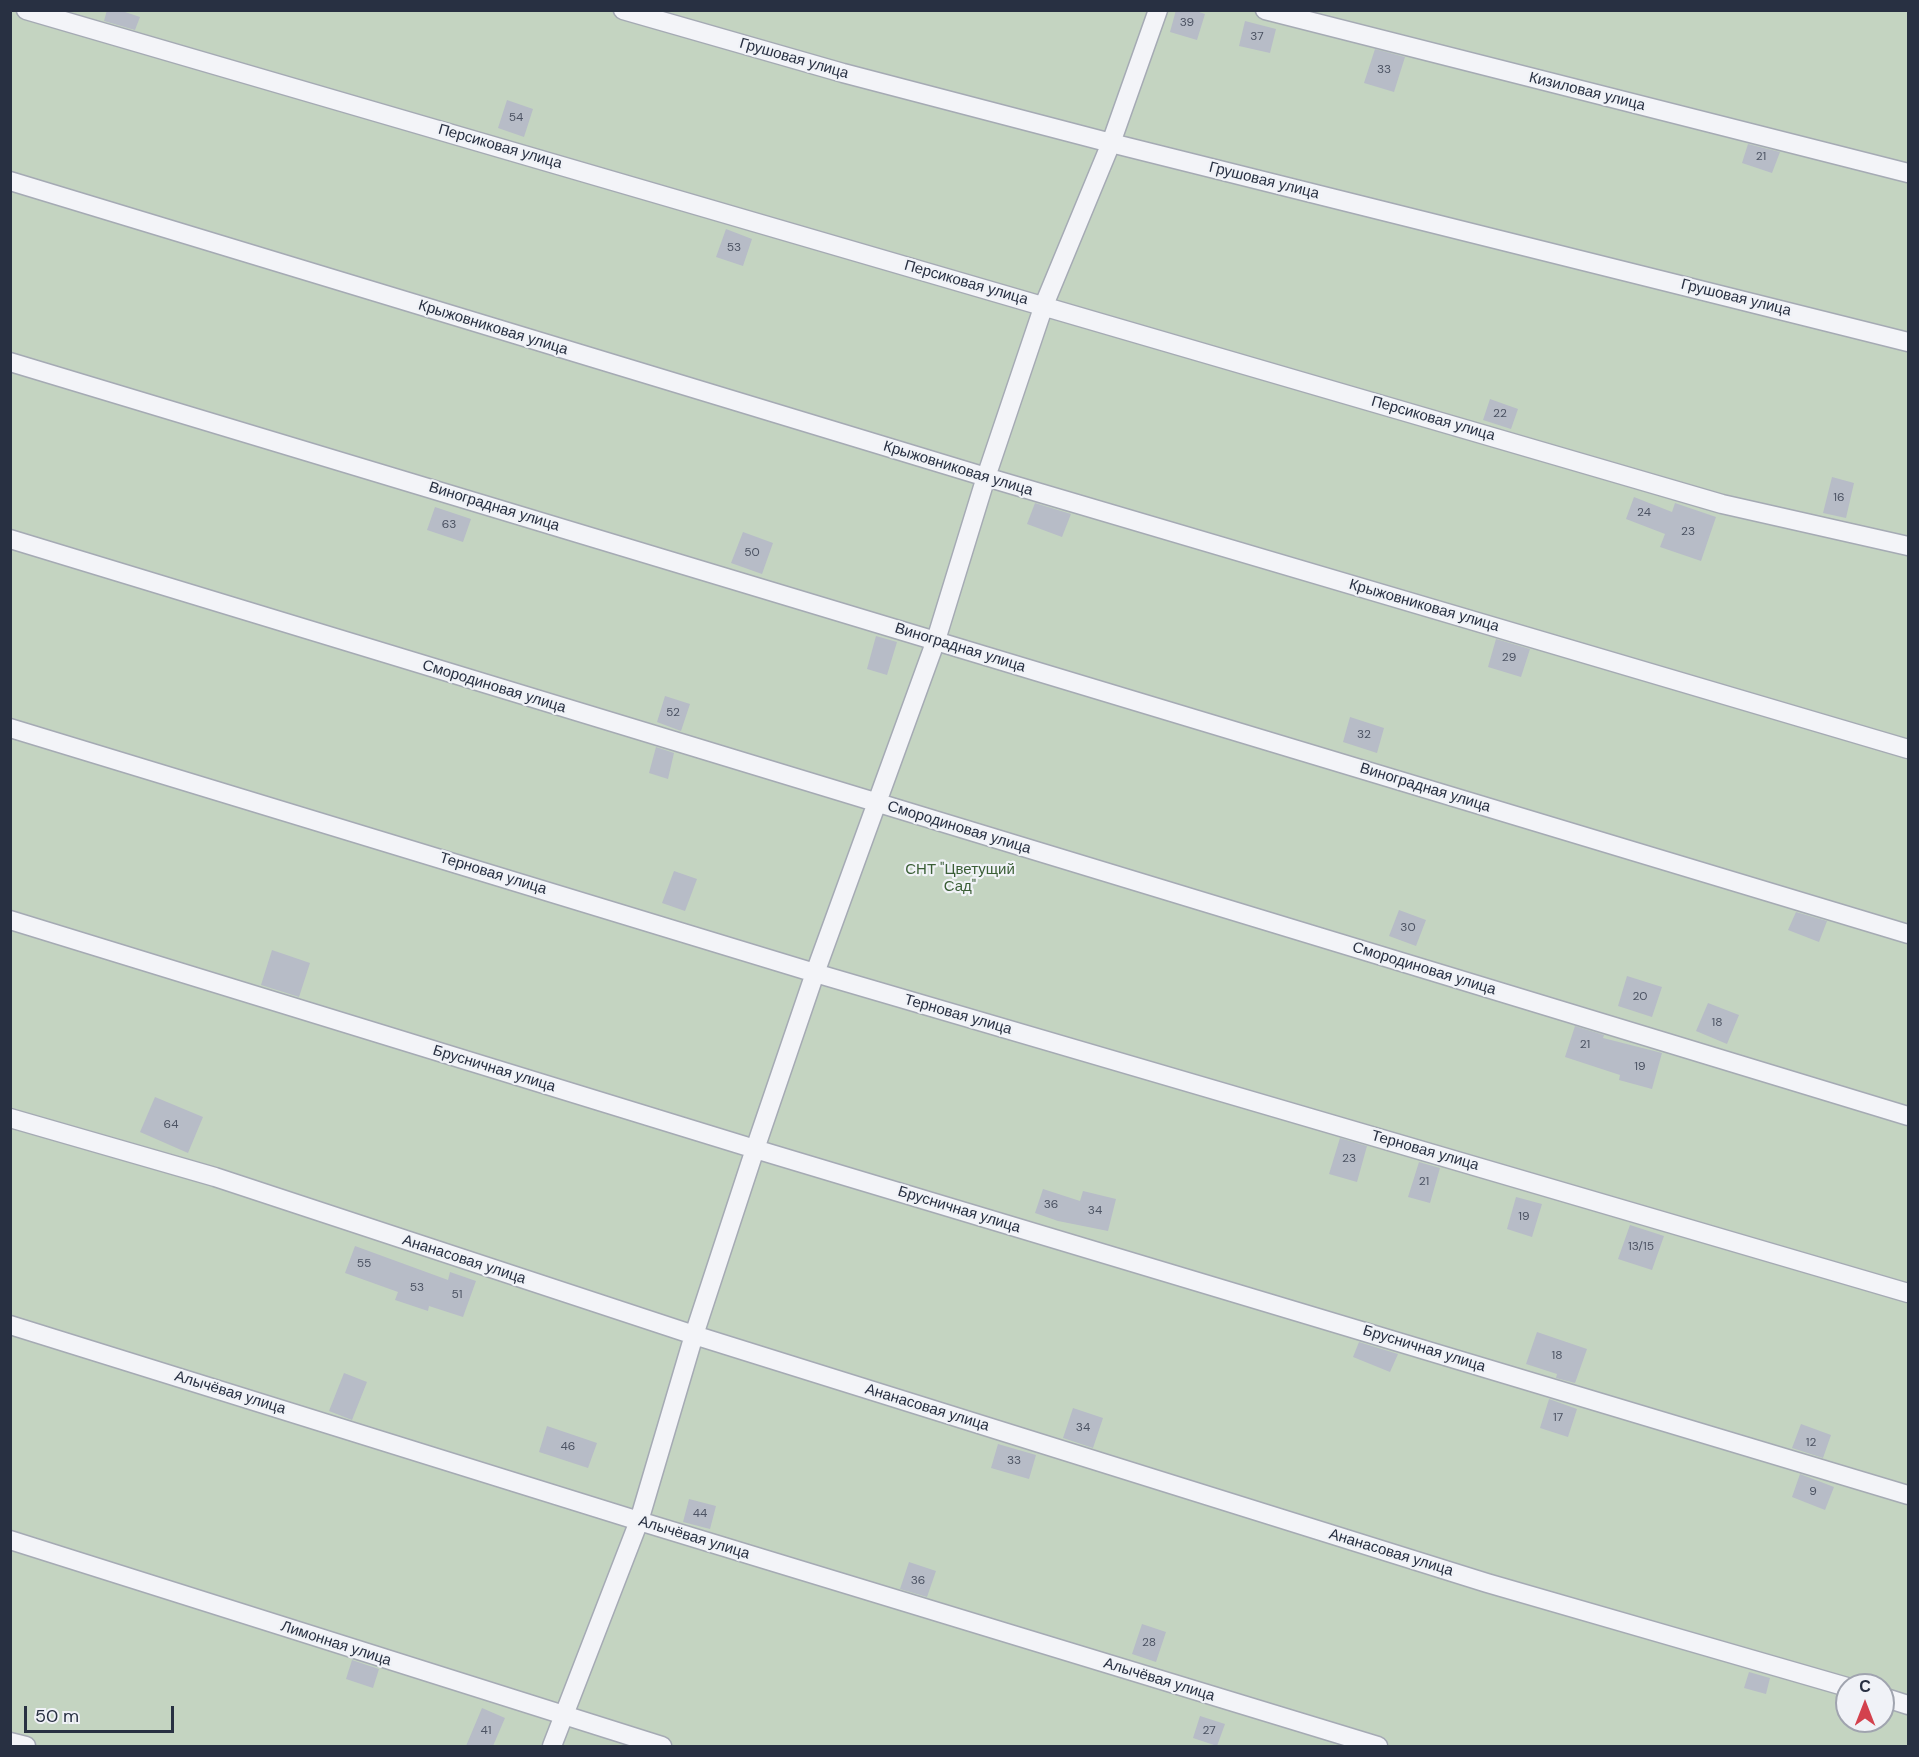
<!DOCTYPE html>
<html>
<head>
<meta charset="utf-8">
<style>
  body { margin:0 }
  #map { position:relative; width:1919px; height:1757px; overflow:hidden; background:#e0e3ea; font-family:"DM Sans",sans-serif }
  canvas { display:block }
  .frame { position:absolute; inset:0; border:12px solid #283042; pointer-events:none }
  .north { position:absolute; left:1835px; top:1673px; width:60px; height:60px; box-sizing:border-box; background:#f0f2f7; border:2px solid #a0a4af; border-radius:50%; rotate:0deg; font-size:16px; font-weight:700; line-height:24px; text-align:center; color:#283042 }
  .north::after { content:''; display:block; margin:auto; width:21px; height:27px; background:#d3414d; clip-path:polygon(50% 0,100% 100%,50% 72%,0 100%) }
  .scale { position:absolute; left:24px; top:1706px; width:150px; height:27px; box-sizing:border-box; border:3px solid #283042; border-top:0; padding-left:8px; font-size:18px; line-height:21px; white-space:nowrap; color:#283042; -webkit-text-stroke:4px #f0f2f7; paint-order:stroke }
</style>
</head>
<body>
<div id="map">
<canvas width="1919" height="1757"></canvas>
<div class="frame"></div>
<div class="north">С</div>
<div class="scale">50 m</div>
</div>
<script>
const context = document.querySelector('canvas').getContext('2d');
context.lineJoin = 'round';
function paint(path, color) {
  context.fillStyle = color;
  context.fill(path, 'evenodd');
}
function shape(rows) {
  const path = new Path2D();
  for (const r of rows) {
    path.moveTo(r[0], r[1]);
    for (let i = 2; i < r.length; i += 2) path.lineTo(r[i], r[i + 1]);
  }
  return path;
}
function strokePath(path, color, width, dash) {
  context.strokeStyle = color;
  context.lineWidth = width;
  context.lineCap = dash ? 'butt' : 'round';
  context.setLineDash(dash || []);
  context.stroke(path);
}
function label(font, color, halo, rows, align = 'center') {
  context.font = font + ' "DM Sans",sans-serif';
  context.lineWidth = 4.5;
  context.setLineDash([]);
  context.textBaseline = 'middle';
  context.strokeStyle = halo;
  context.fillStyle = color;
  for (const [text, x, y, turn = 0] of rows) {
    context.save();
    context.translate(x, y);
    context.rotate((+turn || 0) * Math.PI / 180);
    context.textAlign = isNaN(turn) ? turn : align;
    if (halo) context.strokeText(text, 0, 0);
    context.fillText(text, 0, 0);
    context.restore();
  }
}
paint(shape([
  [11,11,1908,11,1908,1746,11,1746],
  [1847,1685,1883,1685,1883,1721,1847,1721]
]), '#c4d4c1');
paint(shape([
  [107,10,119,10,140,17,135,30,104,21],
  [1176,10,1193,10,1205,14,1197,40,1170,32],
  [1245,21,1276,29,1270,53,1239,46],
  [1375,49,1405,57,1394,92,1364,83],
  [507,100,533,109,524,137,498,128],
  [1748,144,1780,152,1772,173,1742,163],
  [726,229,752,239,743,266,716,257],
  [1490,399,1518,409,1511,429,1483,420],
  [1832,477,1854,483,1846,518,1823,513],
  [1634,497,1672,512,1675,503,1716,517,1701,561,1660,547,1665,534,1626,519],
  [1035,503,1071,514,1062,537,1027,524],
  [435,507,471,519,463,542,427,530],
  [743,532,773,543,762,574,731,563],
  [876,636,897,642,887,675,867,669],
  [1496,639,1530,649,1521,677,1488,667],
  [665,696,690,704,681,731,657,722],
  [1350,717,1384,728,1377,753,1343,742],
  [656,747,674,753,668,779,649,773],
  [674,871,697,879,685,911,662,903],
  [1399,910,1426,920,1416,946,1389,936],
  [1796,912,1827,921,1819,942,1788,930],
  [272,950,310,963,299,997,261,985],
  [1627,976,1662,987,1652,1017,1618,1006],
  [1708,1003,1739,1015,1727,1044,1696,1031],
  [1575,1026,1604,1035,1603,1038,1662,1053,1652,1089,1619,1080,1620,1075,1565,1057],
  [155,1097,203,1117,188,1153,140,1132],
  [1340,1138,1367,1146,1357,1182,1329,1174],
  [1419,1162,1440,1168,1430,1203,1408,1197],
  [1043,1189,1080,1201,1083,1191,1116,1199,1108,1231,1058,1221,1035,1213],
  [1516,1197,1542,1204,1532,1237,1507,1229],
  [1630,1225,1664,1236,1652,1270,1618,1259],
  [355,1246,448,1280,450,1272,476,1281,463,1317,429,1306,428,1311,395,1300,398,1292,345,1273],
  [1537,1332,1587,1349,1575,1383,1556,1378,1557,1374,1526,1364],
  [1359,1342,1398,1354,1390,1372,1353,1357],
  [344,1373,367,1382,352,1420,329,1411],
  [1549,1399,1577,1409,1568,1437,1540,1428],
  [1073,1408,1103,1418,1093,1448,1063,1438],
  [1801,1424,1831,1435,1823,1458,1792,1448],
  [547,1426,597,1443,588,1468,539,1452],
  [998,1444,1036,1455,1029,1479,991,1468],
  [1800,1474,1834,1487,1825,1510,1792,1497],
  [689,1499,716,1506,710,1529,683,1522],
  [909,1562,936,1571,927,1597,900,1589],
  [1142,1624,1166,1632,1156,1662,1132,1654],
  [352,1660,379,1669,373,1688,346,1679],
  [1749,1672,1770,1678,1766,1694,1744,1688],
  [482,1708,505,1718,493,1746,466,1746],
  [1200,1716,1225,1724,1217,1746,1193,1738]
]), '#b7bcc7');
const minor = shape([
  [26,10,1722,504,1908,546],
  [623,10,843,73,1111,143,1908,342],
  [1265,10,1908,173],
  [10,181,986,477,1908,749],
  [10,362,1908,934],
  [10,539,1908,1116],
  [10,728,815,973,1908,1293],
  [10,920,755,1149,1908,1495],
  [10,1118,215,1177,694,1335,1487,1583,1847,1687],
  [10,1325,639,1521,1378,1746],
  [10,1540,662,1746],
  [1883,1697,1908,1705],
  [10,1742,26,1746],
  [552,1746,639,1521,694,1335,755,1149,815,973,936,640,986,477,1044,305,1111,143,1158,10]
]);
strokePath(minor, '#a5aab4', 21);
strokePath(minor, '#f3f4f8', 18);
label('12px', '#4c5363', null, [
  ["39",1187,23],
  ["37",1257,37],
  ["33",1384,70],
  ["54",516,118],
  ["21",1761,157],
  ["53",734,248],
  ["22",1500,414],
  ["16",1839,498],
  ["24",1644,513],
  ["63",449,525],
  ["23",1688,532],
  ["50",752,553],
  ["29",1509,658],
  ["52",673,713],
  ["32",1364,735],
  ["30",1408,928],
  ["20",1640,997],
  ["18",1717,1023],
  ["21",1585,1045],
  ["19",1640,1067],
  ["64",171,1125],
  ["23",1349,1159],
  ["21",1424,1182],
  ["36",1051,1205],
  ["34",1095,1211],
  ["19",1524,1217],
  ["13/15",1641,1247],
  ["55",364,1264],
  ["53",417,1288],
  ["51",457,1295],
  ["18",1557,1356],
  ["17",1558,1418],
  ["34",1083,1428],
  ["12",1811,1443],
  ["46",568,1447],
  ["33",1014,1461],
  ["9",1813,1492],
  ["44",700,1514],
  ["36",918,1581],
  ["28",1149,1643],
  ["41",486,1731],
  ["27",1209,1731]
]);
label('15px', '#283042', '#f0f2f7', [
  ["Грушовая улица",794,59,16],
  ["Кизиловая улица",1587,92,14],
  ["Персиковая улица",500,147,16],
  ["Грушовая улица",1264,181,14],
  ["Персиковая улица",966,283,16],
  ["Грушовая улица",1736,298,14],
  ["Крыжовниковая улица",493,328,17],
  ["Персиковая улица",1433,419,16],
  ["Крыжовниковая улица",958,469,17],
  ["Виноградная улица",494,507,17],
  ["Крыжовниковая улица",1424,606,16],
  ["Виноградная улица",960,648,17],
  ["Смородиновая улица",494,687,17],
  ["Виноградная улица",1425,788,17],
  ["Смородиновая улица",959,828,17],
  ["Терновая улица",493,874,17],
  ["Смородиновая улица",1424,969,17],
  ["Терновая улица",958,1015,16],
  ["Брусничная улица",494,1069,17],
  ["Терновая улица",1425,1151,16],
  ["Брусничная улица",959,1210,17],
  ["Ананасовая улица",464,1260,18],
  ["Брусничная улица",1424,1349,17],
  ["Алычёвая улица",230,1393,17],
  ["Ананасовая улица",927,1408,17],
  ["Алычёвая улица",694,1538,17],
  ["Ананасовая улица",1391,1553,17],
  ["Лимонная улица",336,1644,18],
  ["Алычёвая улица",1159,1680,17]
]);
label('15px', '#3a5e35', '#f0f2f7', [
  ["СНТ \"Цветущий",960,870],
  ["Сад\"",960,887]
]);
</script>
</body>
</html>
